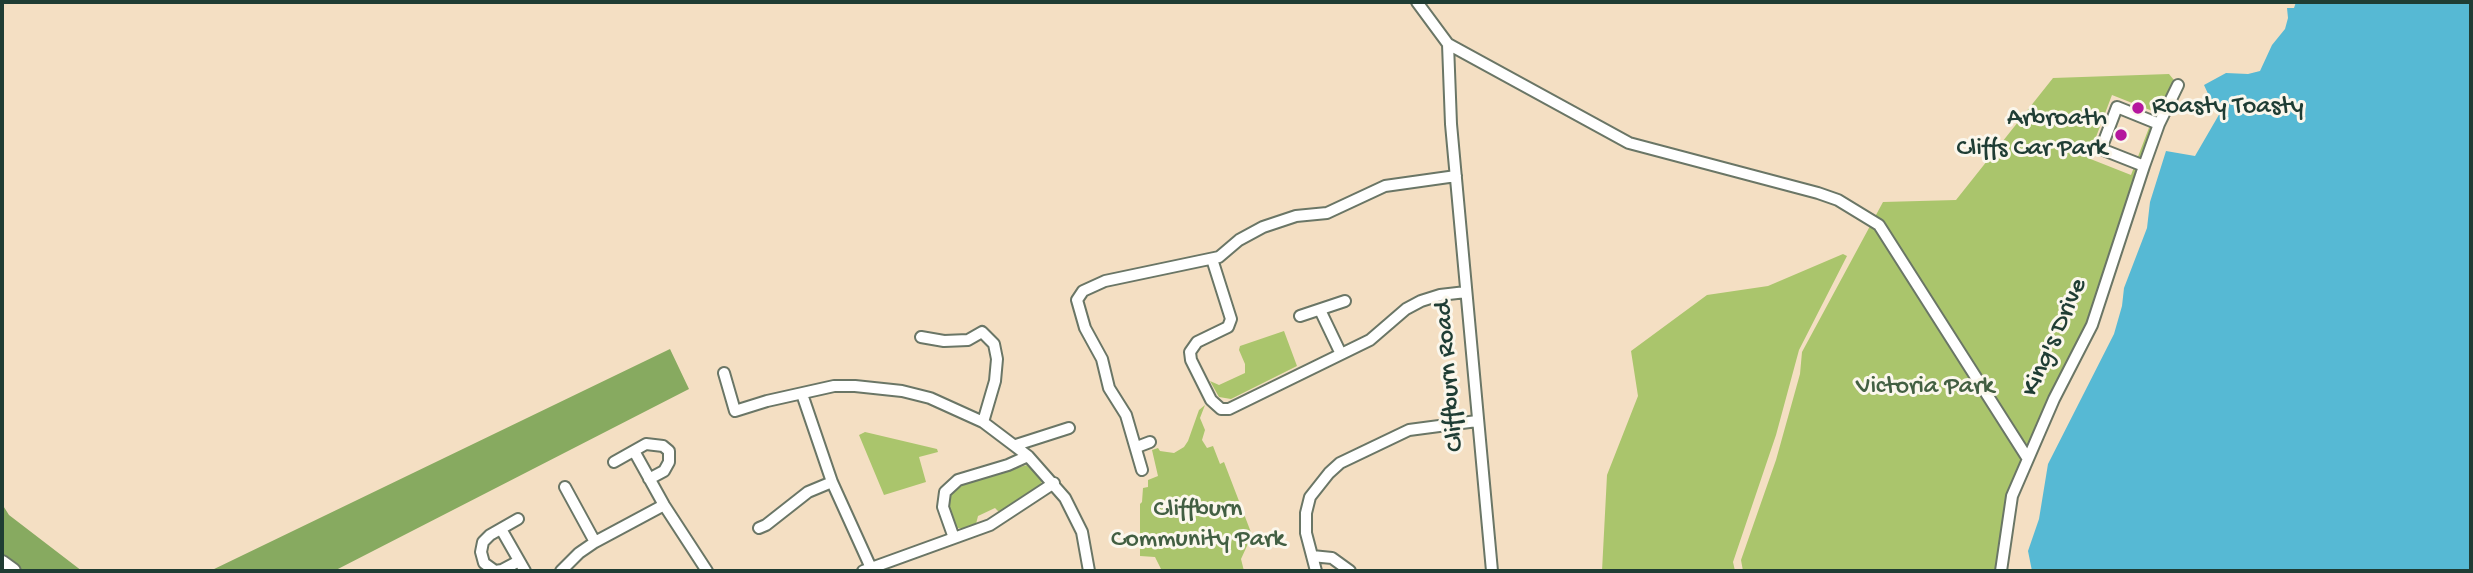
<!DOCTYPE html>
<html>
<head>
<meta charset="utf-8">
<style>
  body { margin:0 }
  #map { position:relative; width:2473px; height:573px; overflow:hidden; background:#f4dfc3; font-family:"Gochi Hand",sans-serif }
  canvas { display:block }
  .frame { position:absolute; inset:0; border:4px solid #1f3d34; pointer-events:none }
</style>
</head>
<body>
<div id="map">
<canvas width="2473" height="573"></canvas>
<div class="frame"></div>
</div>
<script>
const context = document.querySelector('canvas').getContext('2d');
context.lineJoin = 'round';
function paint(path, color) {
  context.fillStyle = color;
  context.fill(path, 'evenodd');
}
function shape(rows) {
  const path = new Path2D();
  for (const r of rows) {
    path.moveTo(r[0], r[1]);
    for (let i = 2; i < r.length; i += 2) path.lineTo(r[i], r[i + 1]);
  }
  return path;
}
function strokePath(path, color, width, dash) {
  context.strokeStyle = color;
  context.lineWidth = width;
  context.lineCap = dash ? 'butt' : 'round';
  context.setLineDash(dash || []);
  context.stroke(path);
}
function label(font, color, halo, rows, align = 'center') {
  context.font = font + ' "Gochi Hand",sans-serif';
  context.lineWidth = 6;
  context.setLineDash([]);
  context.textBaseline = 'middle';
  context.strokeStyle = halo;
  context.fillStyle = color;
  for (const [text, x, y, turn = 0] of rows) {
    context.save();
    context.translate(x, y);
    context.rotate((+turn || 0) * Math.PI / 180);
    context.textAlign = isNaN(turn) ? turn : align;
    if (halo) context.strokeText(text, 0, 0);
    context.fillText(text, 0, 0);
    context.restore();
  }
}
paint(shape([
  [2169,74,2178,85,2092,325,2012,496,2001,571,1743,571,1741,560,1776,460,1800,374,1802,352,1883,202,1956,200,2053,78],
  [2112,95,2155,112,2131,175,2088,158],
  [1843,254,1847,256,1799,350,1776,435,1733,562,1735,571,1602,571,1607,475,1638,396,1631,351,1707,295,1768,286],
  [1284,331,1297,366,1231,399,1219,397,1210,381,1219,385,1245,373,1245,364,1239,350,1240,346],
  [1205,405,1200,418,1205,430,1202,440,1207,448,1213,446,1220,464,1224,462,1252,535,1241,559,1244,571,1162,571,1155,557,1140,556,1140,504,1142,502,1143,488,1148,487,1148,480,1158,476,1152,450,1158,448,1160,451,1174,453,1184,447,1188,441,1199,410],
  [865,432,937,449,938,452,919,457,926,482,884,495,859,435],
  [1027,465,1042,479,1041,486,1000,513,995,508,978,516,976,524,967,529,956,528,945,508,949,490,953,487]
]), '#aac56c');
paint(shape([
  [670,349,689,389,334,571,210,571],
  [2,504,9,515,82,571,13,571,2,563]
]), '#87aa60');
paint(shape([
  [2296,2,2471,2,2471,571,2032,571,2028,551,2039,519,2048,464,2114,334,2122,306,2124,288,2147,228,2150,202,2166,151,2195,156,2224,106,2210,98,2204,85,2226,73,2248,74,2260,71,2272,45,2285,29,2288,18,2287,8,2294,8]
]), '#56b9d4');
const street = shape([
  [1417,2,1448,44,1629,143,1818,193,1838,200,1879,225,2028,459],
  [1448,44,1451,124,1492,571],
  [2144,166,2101,149,2117,107,2159,124],
  [1212,259,1231,319,1228,327,1197,342,1190,352,1191,360,1211,400,1221,409,1229,409,1370,340,1406,309,1421,301,1440,295,1466,292],
  [1320,310,1341,354],
  [1300,316,1345,301],
  [921,337,944,341,968,340,982,332,994,344,997,359,995,381,983,422],
  [724,373,735,411,767,401,834,386,855,386,902,391,930,398,983,422,1028,456,1065,498,1082,532,1089,571],
  [802,394,832,482,871,568],
  [1016,445,1069,428],
  [1137,447,1150,442],
  [634,451,664,505,707,571],
  [614,462,646,444,663,446,669,451,669,462,664,471,649,479],
  [1142,470,1126,415,1109,388,1102,359,1085,328,1077,300,1083,291,1105,281,1219,257,1239,240,1263,227,1296,216,1327,213,1385,186,1456,176],
  [565,487,595,542],
  [518,519,490,535,483,542,481,552,484,563,495,571,502,570,519,561],
  [759,528,766,525,808,492,832,482],
  [501,529,525,571],
  [954,538,943,507,945,492,958,480,1008,465,1028,456],
  [1312,556,1332,558,1350,571],
  [561,571,579,553,595,542,664,505],
  [863,571,990,525,1054,483],
  [1316,571,1306,533,1306,513,1310,497,1329,473,1340,463,1409,430,1477,421],
  [2001,571,2012,496,2054,399,2092,325,2144,166,2159,124,2178,85]
]);
const secondary = shape([
  [2,563,13,571]
]);
strokePath(street, '#6a7666', 14);
strokePath(secondary, '#6a7666', 18);
strokePath(street, '#fff', 10);
strokePath(secondary, '#fff', 14);
for (const [x, y, r, color] of [
  [2138,108,7,"#b5179e"],
  [2121,135,7,"#b5179e"]
]) {
  const dot = new Path2D();
  dot.arc(x, y, r, 0, 2 * Math.PI);
  context.fillStyle = color;
  context.fill(dot);
  strokePath(dot, '#fbf7ec', 2.5);
}
label('26px', '#1f3d34', '#fbf7ec', [
  ["Roasty Toasty",2152,108],
  ["Arbroath",2107,120,"right"],
  ["Cliffs Car Park",2107,150,"right"]
], 'left');
label('26px', '#1f3d34', '#fbf7ec', [
  ["King's Drive",2056,338,-66],
  ["Cliffburn Road",1451,376,-95]
]);
label('26px', '#425f42', '#fbf7ec', [
  ["Victoria Park",1925,388],
  ["Cliffburn",1198,511],
  ["Community Park",1198,541]
]);
</script>
</body>
</html>
